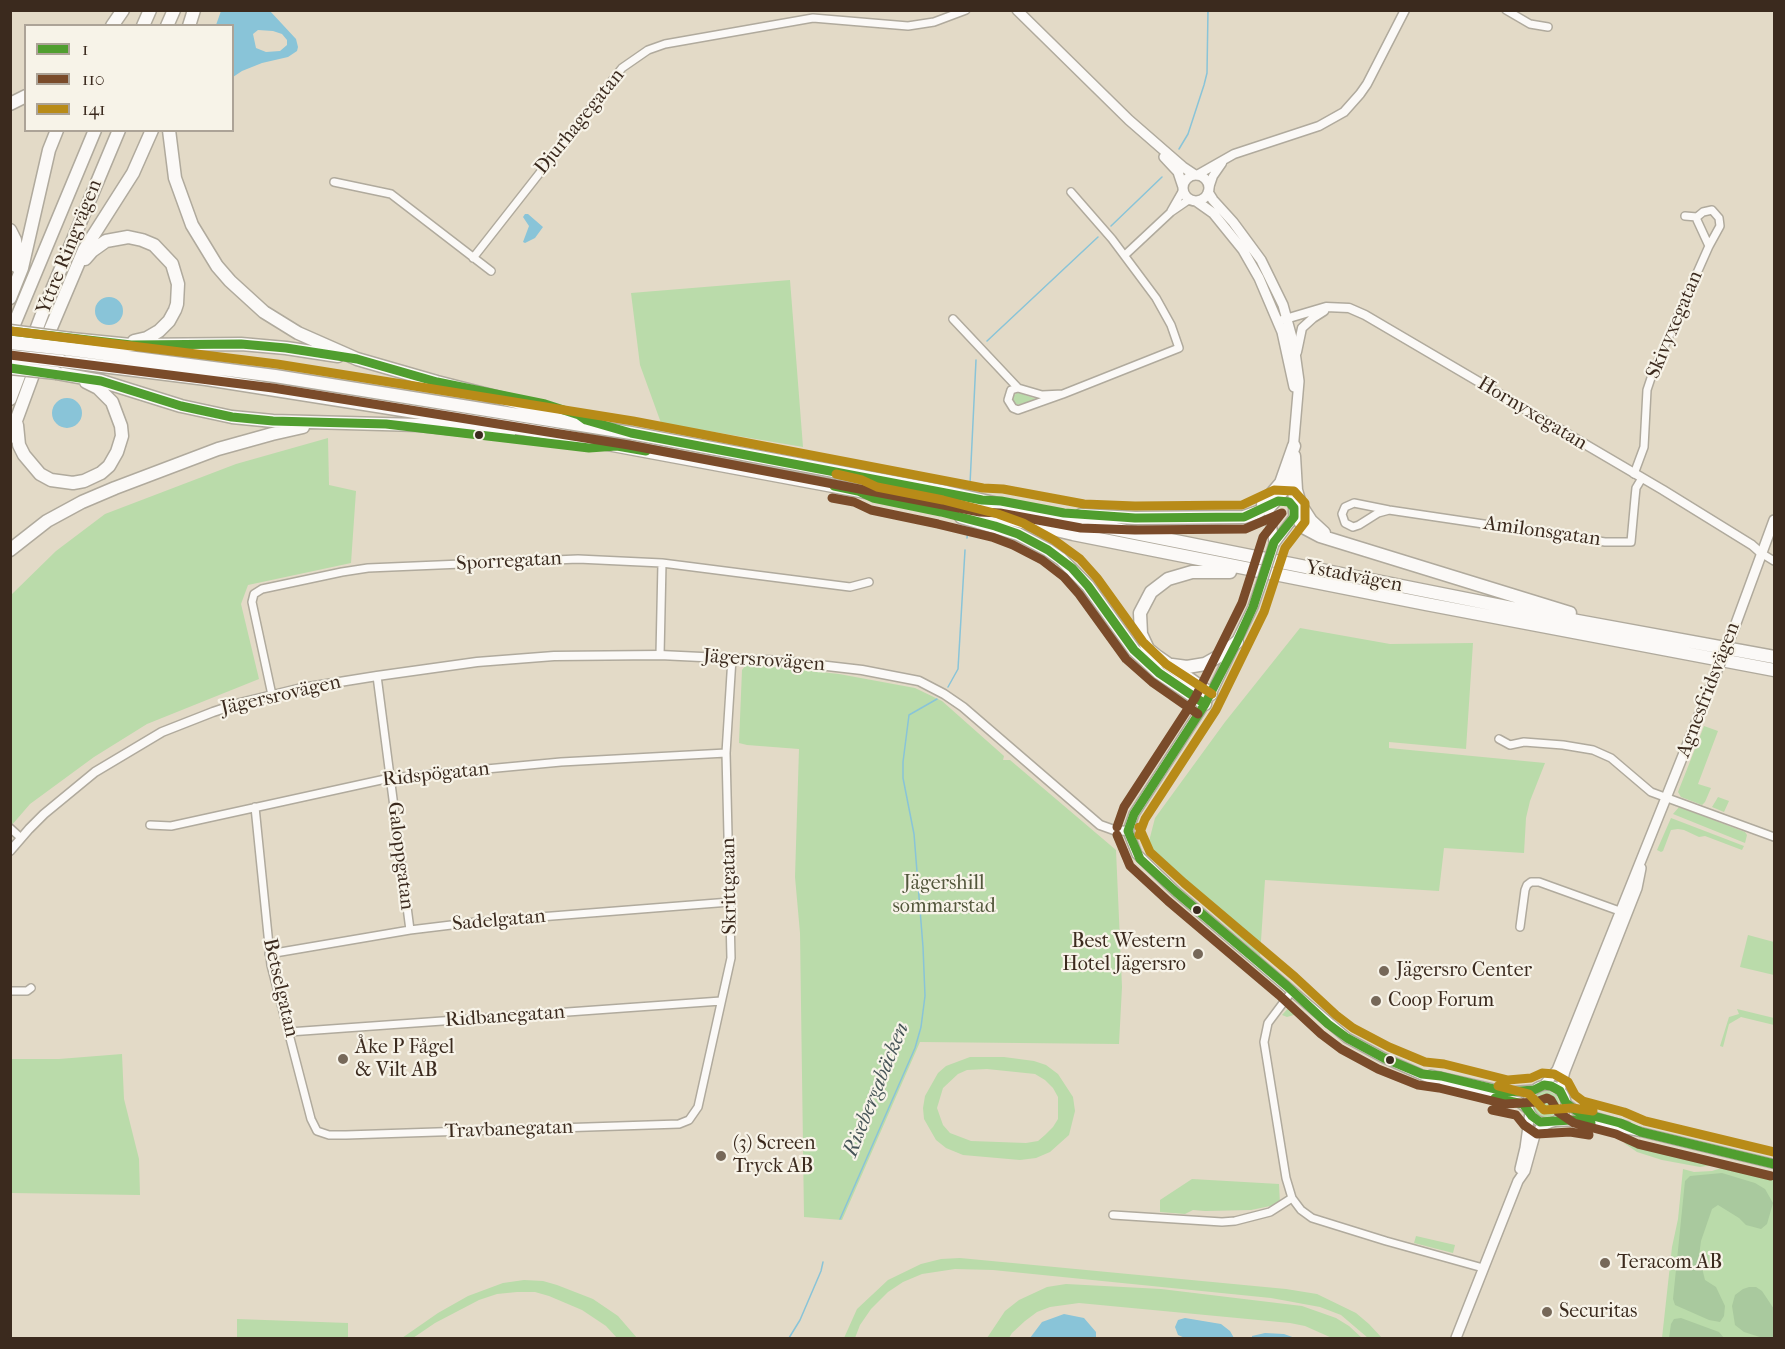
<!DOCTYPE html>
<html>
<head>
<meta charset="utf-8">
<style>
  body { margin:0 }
  #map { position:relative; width:1785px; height:1349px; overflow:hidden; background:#e3dac7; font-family:"IM FELL French Canon",serif }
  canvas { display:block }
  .frame { position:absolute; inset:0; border:12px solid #3b2a1e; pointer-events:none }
  .legend { position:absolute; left:24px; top:24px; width:210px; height:108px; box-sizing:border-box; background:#f7f3e8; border:2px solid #aca397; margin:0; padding:8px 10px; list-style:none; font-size:18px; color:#3b2a1e }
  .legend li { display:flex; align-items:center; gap:12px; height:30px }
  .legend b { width:30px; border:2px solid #aca397 }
</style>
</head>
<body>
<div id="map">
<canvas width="1785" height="1349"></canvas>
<div class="frame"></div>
<ul class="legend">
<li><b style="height:8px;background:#509e2f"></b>1</li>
<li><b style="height:8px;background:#7a4b2a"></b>110</li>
<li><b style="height:8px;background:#b88b18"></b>141</li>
</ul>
</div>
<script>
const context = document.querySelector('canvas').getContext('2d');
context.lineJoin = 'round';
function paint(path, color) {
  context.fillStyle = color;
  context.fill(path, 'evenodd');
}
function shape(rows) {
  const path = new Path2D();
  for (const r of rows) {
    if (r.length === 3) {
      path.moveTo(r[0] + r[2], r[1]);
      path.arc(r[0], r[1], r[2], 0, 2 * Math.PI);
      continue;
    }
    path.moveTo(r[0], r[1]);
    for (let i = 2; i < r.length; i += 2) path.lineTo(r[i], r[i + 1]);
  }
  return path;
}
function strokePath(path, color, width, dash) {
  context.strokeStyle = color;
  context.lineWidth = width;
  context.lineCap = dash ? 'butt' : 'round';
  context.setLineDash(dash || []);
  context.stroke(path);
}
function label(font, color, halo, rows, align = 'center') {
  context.font = font + ' "IM FELL French Canon",serif';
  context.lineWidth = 4.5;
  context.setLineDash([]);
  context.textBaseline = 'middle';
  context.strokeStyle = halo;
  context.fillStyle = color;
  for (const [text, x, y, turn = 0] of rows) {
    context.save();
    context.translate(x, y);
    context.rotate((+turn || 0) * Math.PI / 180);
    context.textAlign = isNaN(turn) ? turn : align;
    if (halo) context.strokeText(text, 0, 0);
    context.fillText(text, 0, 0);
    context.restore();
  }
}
paint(shape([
  [790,280,803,447,661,423,640,365,631,293],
  [1018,392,1025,395,1037,399,1036,401,1015,405,1012,397],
  [328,438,329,485,356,491,351,563,248,585,241,604,259,679,147,724,94,757,30,804,11,826,11,595,56,551,105,514,236,464],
  [1300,628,1390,644,1473,643,1466,749,1389,742,1389,748,1545,763,1530,801,1526,818,1524,853,1444,848,1439,891,1265,880,1260,956,1146,853,1155,818,1225,722],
  [747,664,839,674,915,688,942,701,1004,756,1003,760,1010,760,1116,850,1122,987,1119,1044,920,1042,842,1220,804,1217,800,933,795,877,799,749,747,745,739,743,742,670],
  [1704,726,1718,731,1698,784,1711,788,1705,802,1702,805,1681,797,1678,792],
  [1718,797,1729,801,1724,812,1712,807],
  [1679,807,1745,832,1747,835,1745,843,1673,814],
  [1671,818,1744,846,1742,850,1705,836,1699,837,1684,830,1678,829,1671,830,1663,851,1661,852,1657,850],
  [1748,935,1774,942,1774,975,1740,967],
  [1291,1005,1298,1007,1304,1012,1287,1017,1282,1015],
  [1737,1009,1774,1018,1774,1025,1741,1017,1729,1024,1723,1047,1720,1046,1729,1017,1739,1014],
  [122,1054,124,1099,139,1159,140,1195,11,1193,11,1059,59,1059],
  [970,1057,1004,1057,1034,1061,1046,1065,1058,1074,1073,1097,1075,1111,1069,1135,1050,1152,1036,1158,1020,1160,963,1155,946,1148,936,1140,924,1119,923,1108,925,1096,938,1073,946,1066],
  [987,1069,1035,1074,1045,1080,1053,1088,1058,1097,1058,1119,1053,1127,1045,1135,1038,1141,1026,1143,971,1141,950,1133,943,1125,937,1108,943,1088,958,1074,967,1070],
  [1546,1104,13],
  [1637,1141,1722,1162,1724,1163,1700,1167,1662,1160,1637,1152,1624,1143],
  [1730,1165,1774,1178,1774,1338,1662,1338,1672,1247,1678,1219,1683,1169,1694,1172,1712,1171],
  [1192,1179,1279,1184,1280,1204,1251,1210,1205,1211,1193,1210,1185,1214,1160,1212,1160,1200],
  [1416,1236,1455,1245,1453,1253,1414,1243],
  [960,1258,1286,1289,1317,1294,1356,1313,1369,1324,1382,1338,1368,1338,1341,1315,1320,1307,1271,1298,993,1270,955,1269,922,1274,903,1282,888,1292,871,1309,860,1325,855,1338,844,1338,857,1309,888,1280,921,1264,941,1259],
  [524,1280,543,1281,557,1285,593,1299,618,1316,637,1338,617,1338,606,1326,582,1310,549,1296,535,1292,517,1292,497,1294,479,1300,435,1323,413,1338,402,1338,438,1313,468,1296,503,1283],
  [1066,1284,1161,1289,1302,1306,1336,1318,1349,1326,1362,1338,1332,1338,1305,1326,1290,1323,1079,1303,1050,1307,1037,1312,1025,1321,1012,1333,1009,1338,987,1338,1005,1311,1019,1300,1047,1287],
  [237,1319,348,1323,348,1338,237,1338]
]), '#badbaa');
paint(shape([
  [1722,1173,1755,1183,1765,1189,1773,1203,1767,1224,1761,1229,1746,1225,1739,1218,1718,1205,1712,1209,1701,1241,1699,1256,1705,1280,1716,1287,1725,1306,1724,1316,1720,1322,1709,1320,1675,1305,1673,1299,1685,1181,1690,1176],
  [1749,1287,1756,1287,1762,1291,1774,1309,1774,1338,1763,1338,1744,1332,1735,1325,1732,1306,1735,1295,1743,1289],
  [1681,1318,1719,1332,1724,1338,1669,1338,1671,1324,1674,1319]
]), '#a9c99e');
paint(shape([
  [221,11,270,11,296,39,298,47,297,51,288,57,262,63,242,71,233,77,232,26,216,25],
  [258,30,273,31,282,34,287,40,287,45,280,51,266,52,256,48,253,34],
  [525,214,528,214,543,227,535,238,525,243,523,242,529,226,523,217],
  [109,311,14],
  [67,413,15],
  [1064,1314,1084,1318,1096,1332,1096,1338,1030,1338,1042,1322],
  [1185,1318,1221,1324,1230,1331,1234,1338,1185,1338,1178,1335,1175,1327,1178,1320],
  [1265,1333,1284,1334,1295,1338,1252,1338,1252,1336]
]), '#89c4d8');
strokePath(shape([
  [1179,149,1188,134,1204,85,1207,73,1208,10],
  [1111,226,1162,177],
  [987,341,1098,237],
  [970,484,976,360],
  [967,538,968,529],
  [948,687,958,669,965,550],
  [840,1219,915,1048,921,1027,925,996,923,947,914,834,903,778,903,762,909,715,937,699],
  [789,1338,800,1320,821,1271,823,1262]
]), '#89c4d8', 1.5);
const minor = shape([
  [1506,10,1530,24,1548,27],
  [334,182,391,194,491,271],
  [1171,211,1183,190],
  [1685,216,1697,217],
  [1125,255,1171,212,1187,201,1192,200],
  [473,258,622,68,648,50,665,44,813,18,908,26,934,22,966,10],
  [953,319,1018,388],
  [1063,394,1018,410,1013,408,1008,400,1011,390,1018,388,1042,395,1063,394,1179,348,1171,325,1156,298,1112,239,1071,192],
  [1634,474,1644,447,1647,390,1653,372,1709,246,1720,226,1719,218,1712,210,1703,212,1697,217,1697,220,1709,246],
  [1389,510,1378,513,1359,525,1353,527,1345,523,1342,514,1345,507,1354,503,1389,510,1605,542,1631,542,1635,498,1636,488,1642,478],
  [1761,553,1774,561],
  [660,655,662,563],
  [377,676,410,930],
  [272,695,252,602,254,594,262,589,342,572,368,568,578,559,662,563,850,587,869,582],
  [1499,739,1510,745,1524,742,1563,745,1593,750,1611,758,1651,792,1774,837],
  [255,807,271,965,311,1119,317,1131,329,1135,346,1135,679,1124,689,1120,698,1107,731,958,726,753,732,658],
  [150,825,171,826,390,778,561,762,726,753],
  [10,828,21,838],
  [1520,927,1525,890,1527,885,1531,882,1539,882,1625,913],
  [269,954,410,930,476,922,730,902],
  [10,991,27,991,31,988],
  [1292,991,1268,1023,1264,1042,1286,1178,1292,1198,1301,1210,1312,1218,1386,1241,1483,1268],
  [289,1032,721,1001],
  [1113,1215,1222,1222,1235,1221,1270,1212,1292,1198]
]);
const tertiary = shape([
  [1197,175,1234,154,1319,126,1344,112,1360,94,1367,84,1405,10],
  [1209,188,1213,176,1222,163],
  [1282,320,1326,307,1349,308,1365,315,1663,490,1752,545,1761,553],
  [1297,352,1302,328,1313,318,1324,311],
  [10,851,29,829,44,814,95,772,162,732,213,712,240,703,302,688,377,676,477,662,554,656,660,655,784,661,862,670,919,681,944,694,963,707,1100,825,1114,830,1128,831],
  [1566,1103,1578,1112,1627,1126],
  [1554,1122,1578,1121,1641,1132,1774,1164]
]);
const secondary = shape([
  [1017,10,1129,120,1183,167,1195,175],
  [1164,157,1178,172,1183,187],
  [1196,188,13],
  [1208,192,1213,200,1233,222,1261,260,1283,305,1294,345,1299,381,1293,451],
  [1196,201,1213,213,1243,250,1259,278,1282,332,1294,387],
  [1274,542,1269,510,1283,493,1289,476],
  [1274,544,1294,517,1293,494],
  [1260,587,1253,607,1211,694,1134,814,1128,831,1137,854,1176,892,1347,1038,1384,1058,1440,1083,1492,1097,1519,1102,1528,1109],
  [1735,626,1774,520],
  [1431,1075,1507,1092,1534,1090],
  [1544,1085,1557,1070,1714,678],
  [1547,1104,19],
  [1560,1091,1565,1071,1637,888,1641,868],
  [1520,1169,1525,1148,1530,1112],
  [1456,1338,1518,1181,1525,1171,1535,1135,1541,1127,1550,1123]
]);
const motorway = shape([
  [112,26,123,10],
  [143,26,150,10],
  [167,26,174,10],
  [189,26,194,10],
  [10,104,26,96],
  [169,130,175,178,192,225,217,266,230,281,264,312,298,333,357,359,437,382,575,417],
  [10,230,15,240,17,254,16,266],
  [85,259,92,251,106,241,128,237,142,240,154,245,172,264,178,284,177,304,175,310,169,321,159,331,147,338,134,341],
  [10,298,22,268,49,150,57,130],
  [10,334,95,130],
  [71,339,131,345,241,344,286,348,338,356],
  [66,349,275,376,631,433,946,492,1055,517,1572,620,1774,657],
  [62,361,206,379,548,433,1005,518,1073,534,1426,604,1774,670],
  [57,373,101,381,181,406,232,417,273,421,419,425,509,434],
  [10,399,46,304,119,130],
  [17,425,19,445,24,455,40,474,51,480,73,483,84,481,101,473,109,466,117,452,122,436,121,426,112,402,98,388,86,382],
  [10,437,45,342,84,250,133,173,152,130],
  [1294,456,1296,490,1300,504,1311,521,1324,533],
  [1263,504,1281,483,1294,446],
  [1295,512,1303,527,1320,536,1570,613],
  [1081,515,1135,518,1244,517,1258,512,1274,502],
  [961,517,1018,534,1048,550,1061,559,1088,586,1134,650,1159,673,1205,704],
  [10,550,47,521,82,502,115,488,218,449,272,434,303,427],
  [1172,665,1187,667,1205,664,1221,655,1237,642],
  [1211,694,1158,657,1148,649,1141,634,1140,613,1151,592,1168,579,1192,572,1230,572]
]);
strokePath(minor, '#b0aa9d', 10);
strokePath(tertiary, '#b0aa9d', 11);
strokePath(secondary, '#b0aa9d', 12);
strokePath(motorway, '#b0aa9d', 15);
strokePath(minor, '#fbf9f7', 7);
strokePath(tertiary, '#fbf9f7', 8);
strokePath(secondary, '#fbf9f7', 9);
strokePath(motorway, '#fbf9f7', 12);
const secondaryBridge = shape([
  [1260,587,1274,544],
  [1714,678,1735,626]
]);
const motorwayBridge = shape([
  [10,331,71,339],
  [10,343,66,349],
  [10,356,62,361],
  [10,368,57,373]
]);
strokePath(secondaryBridge, '#b0aa9d', 12, []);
strokePath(motorwayBridge, '#b0aa9d', 15, []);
strokePath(secondaryBridge, '#fbf9f7', 9);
strokePath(motorwayBridge, '#fbf9f7', 12);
strokePath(shape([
  [10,331,131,345,241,344,286,348,357,359,437,382,545,404,579,415,586,420,631,433,982,500,1001,501,1064,513,1135,518,1244,517,1278,501,1289,502,1294,508,1294,517,1274,542,1253,607,1237,642,1205,704,1134,814,1128,831],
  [10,368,101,381,181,406,232,417,273,421,386,424,589,448,617,446,646,451],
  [834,486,858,491,873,498,941,512,995,526,1018,534,1048,550,1072,568,1088,586,1134,650,1159,673,1205,704],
  [1128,831,1140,859,1176,892,1287,986,1328,1024,1347,1038,1384,1058,1422,1074,1441,1076,1507,1092,1534,1090,1544,1085,1551,1086,1560,1091,1566,1103,1578,1112,1620,1123,1641,1132,1774,1164],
  [1495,1098,1523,1104,1532,1116,1540,1122,1571,1120,1591,1123]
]), '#509e2f', 9);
strokePath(shape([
  [10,355,273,388,629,445,980,512,1000,513,1081,528,1135,530,1245,529,1282,513,1263,537,1242,603,1195,698,1124,807,1117,827],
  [832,498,854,502,871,510,938,524,992,537,1013,545,1042,560,1064,577,1079,594,1126,659,1152,682,1198,714],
  [1117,835,1130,866,1168,901,1279,995,1321,1034,1341,1049,1378,1069,1418,1085,1439,1088,1505,1104,1536,1102,1547,1098,1551,1100,1558,1112,1574,1123,1616,1134,1638,1144,1771,1176],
  [1492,1110,1516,1115,1524,1125,1537,1134,1570,1132,1589,1135]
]), '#7a4b2a', 9);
strokePath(shape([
  [11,331,277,364,633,421,983,488,1003,489,1084,504,1135,506,1242,505,1274,490,1294,491,1305,503,1305,522,1285,548,1264,612,1216,710,1145,819,1139,835],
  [836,474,862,480,877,487,943,500,998,514,1023,523,1054,540,1080,559,1097,578,1143,642,1166,664,1212,694],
  [1139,827,1150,852,1184,883,1295,977,1336,1015,1353,1028,1389,1047,1425,1062,1444,1064,1508,1080,1531,1078,1542,1073,1554,1074,1568,1082,1575,1095,1583,1101,1624,1112,1645,1121,1774,1152],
  [1498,1086,1529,1094,1544,1110,1572,1108,1593,1111]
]), '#b88b18', 9);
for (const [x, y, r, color] of [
  [479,435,5,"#3b2a1e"],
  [1197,910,5,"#3b2a1e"],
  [1198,954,6,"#766859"],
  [1384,971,6,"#766859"],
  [1376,1001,6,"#766859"],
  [343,1059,6,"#766859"],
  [1390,1060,5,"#3b2a1e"],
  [721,1156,6,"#766859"],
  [1605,1263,6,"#766859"],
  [1547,1312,6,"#766859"]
]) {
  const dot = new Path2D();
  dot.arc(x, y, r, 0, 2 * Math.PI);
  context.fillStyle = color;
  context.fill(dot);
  strokePath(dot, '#f7f3e8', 2);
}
label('20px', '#3b2a1e', '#f7f3e8', [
  ["Djurhagegatan",580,122,-51],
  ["Yttre Ringvägen",70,247,-68],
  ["Skivyxegatan",1675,325,-67],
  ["Hornyxegatan",1532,414,31],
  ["Amilonsgatan",1542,532,8],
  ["Sporregatan",509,562,-3],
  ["Ystadvägen",1354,577,11],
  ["Jägersrovägen",764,661,4],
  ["Agnesfridsvägen",1709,690,-69],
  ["Jägersrovägen",281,696,-13],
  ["Ridspögatan",436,775,-6],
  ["Galoppgatan",400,856,83],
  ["Skrittgatan",730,886,-91],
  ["Sadelgatan",499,921,-5],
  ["Betselgatan",280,988,77],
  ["Ridbanegatan",505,1017,-4],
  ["Travbanegatan",509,1130,-2]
]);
label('20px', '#52563b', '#f7f3e8', [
  ["Jägershill",944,884],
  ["sommarstad",944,907]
]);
label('20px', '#3b2a1e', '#f7f3e8', [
  ["Best Western",1186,942,"right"],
  ["Hotel Jägersro",1186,965,"right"],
  ["Jägersro Center",1396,971],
  ["Coop Forum",1388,1001],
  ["Åke P Fågel",355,1048],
  ["& Vilt AB",355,1071],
  ["(3) Screen",733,1144],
  ["Tryck AB",733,1167],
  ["Teracom AB",1617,1263],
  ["Securitas",1559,1312]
], 'left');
label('italic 21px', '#475558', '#f7f3e8', [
  ["Risebergabäcken",877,1090,-68]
]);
</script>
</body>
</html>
